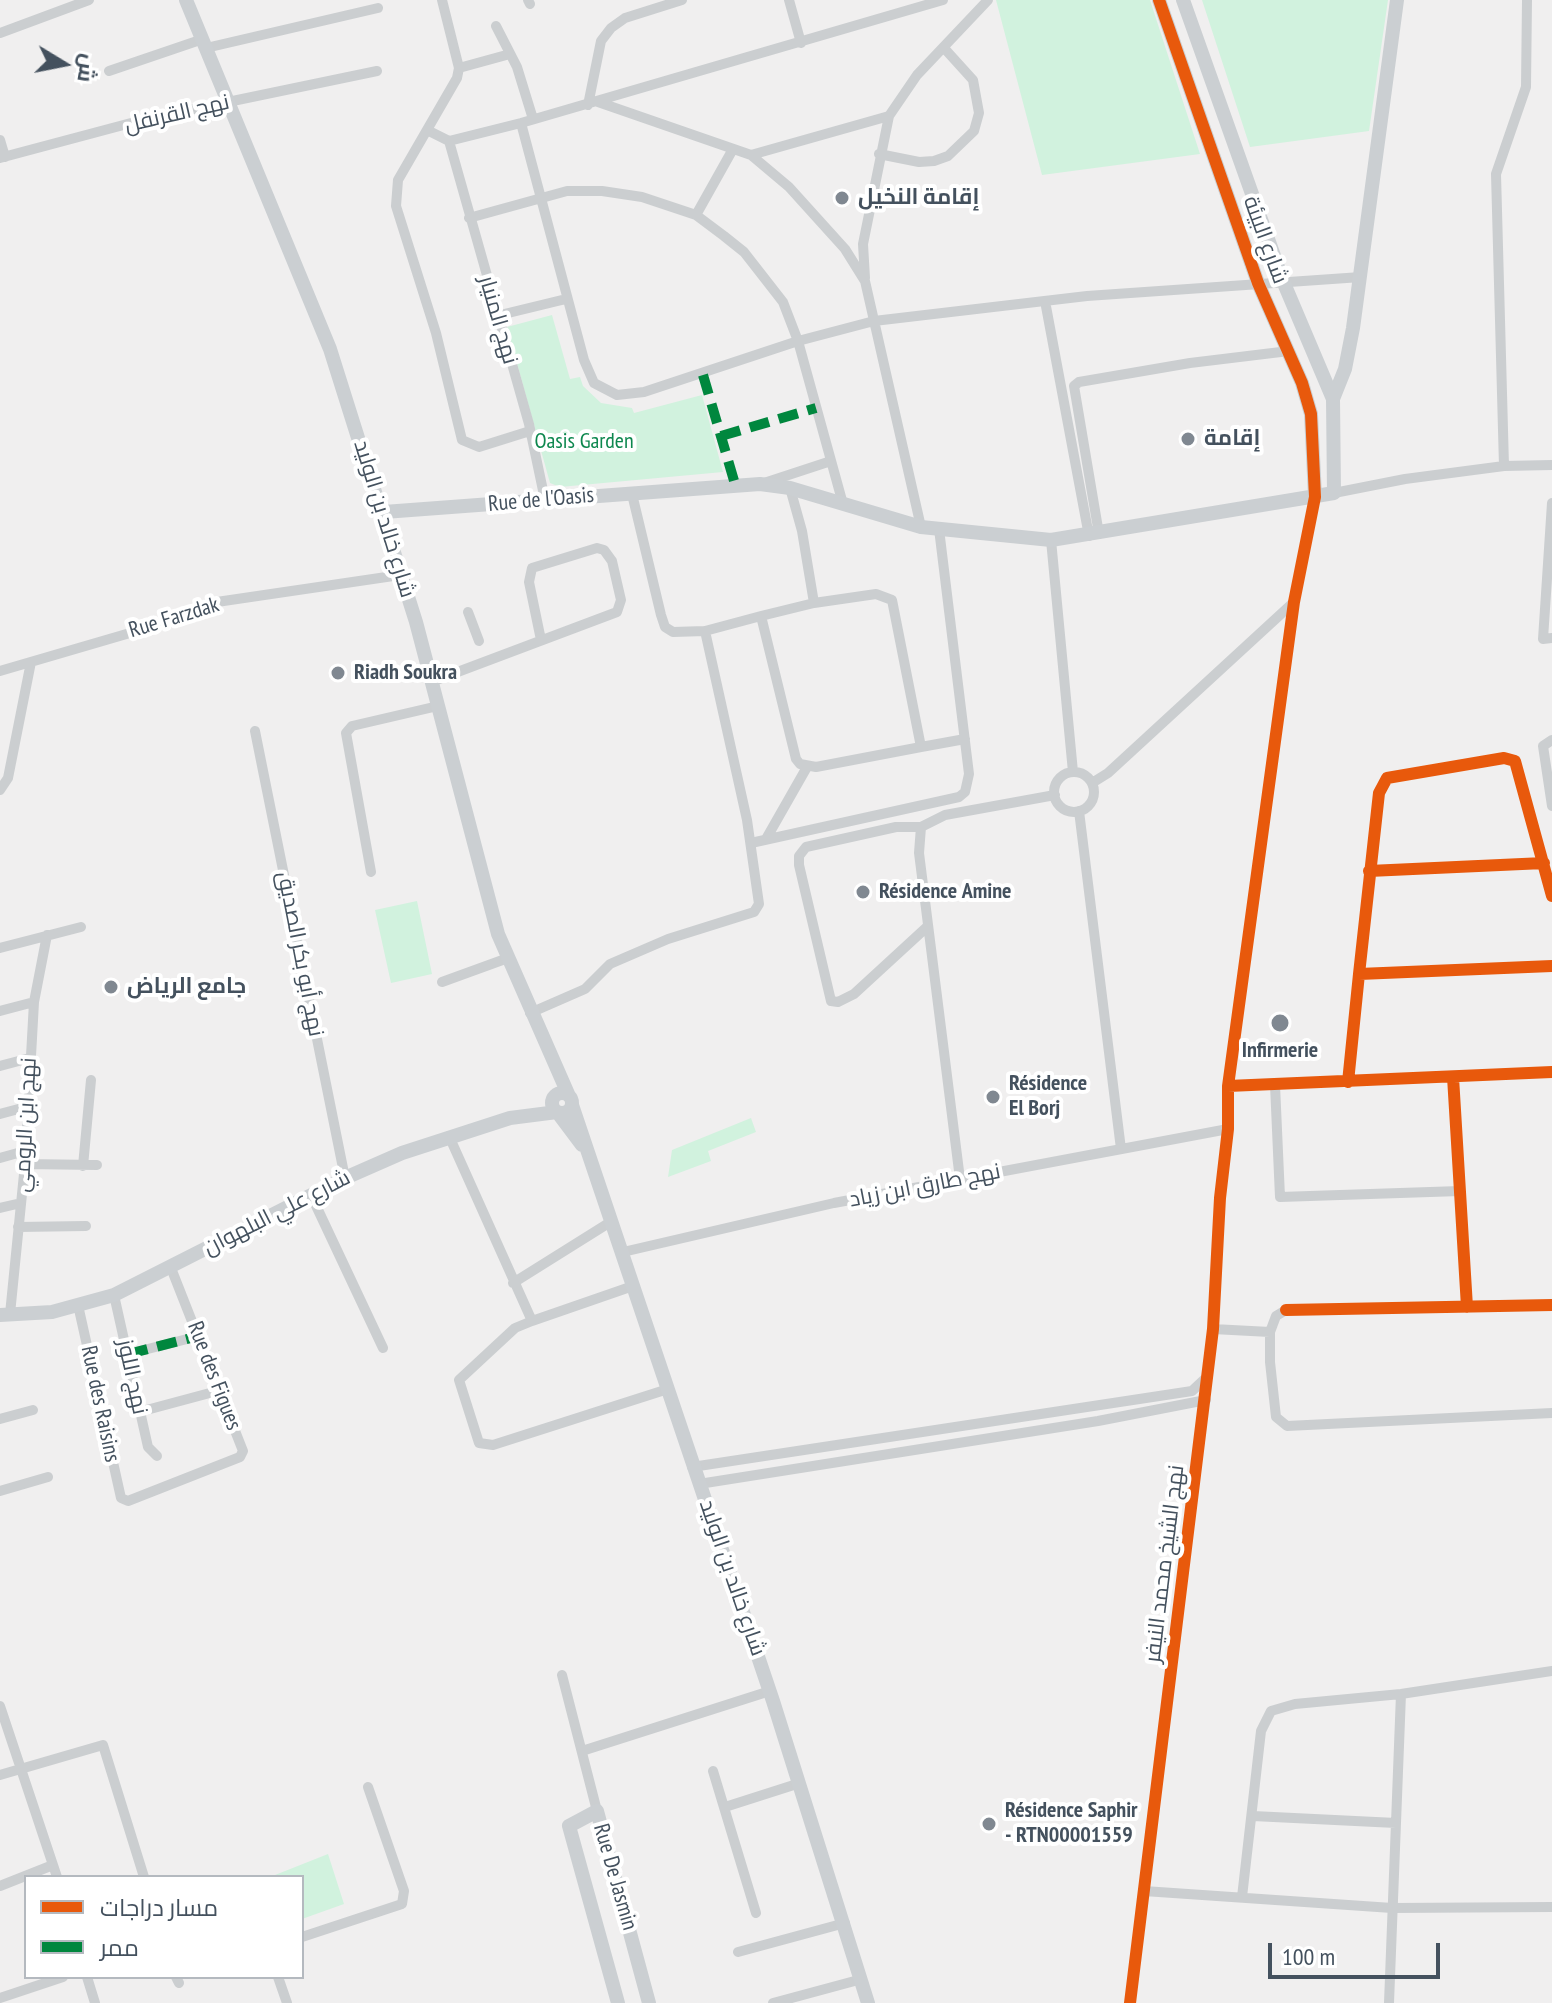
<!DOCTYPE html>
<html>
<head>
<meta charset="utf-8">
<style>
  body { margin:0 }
  #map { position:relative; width:1552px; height:2003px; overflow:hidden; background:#f0efef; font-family:"PT Sans Narrow",Cairo,sans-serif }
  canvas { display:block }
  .legend { position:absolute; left:24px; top:1875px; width:280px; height:104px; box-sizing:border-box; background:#fff; border:2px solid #b4b9bf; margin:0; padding:10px 14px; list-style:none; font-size:24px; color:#44515e }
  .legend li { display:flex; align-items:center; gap:16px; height:40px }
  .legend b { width:40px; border:2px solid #b4b9bf }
  .north { position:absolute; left:24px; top:24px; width:80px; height:80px; -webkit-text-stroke:6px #fff; paint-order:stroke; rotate:100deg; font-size:22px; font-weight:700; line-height:32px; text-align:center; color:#44515e }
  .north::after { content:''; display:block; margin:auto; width:28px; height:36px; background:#44515e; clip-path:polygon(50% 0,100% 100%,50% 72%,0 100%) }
  .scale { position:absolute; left:1268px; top:1943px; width:172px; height:36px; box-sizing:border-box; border:4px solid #44515e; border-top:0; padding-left:10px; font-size:24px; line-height:28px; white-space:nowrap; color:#44515e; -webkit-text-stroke:6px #fff; paint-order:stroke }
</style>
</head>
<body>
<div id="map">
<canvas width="1552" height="2003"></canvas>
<ul class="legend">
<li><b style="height:10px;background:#e8590c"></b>مسار دراجات</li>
<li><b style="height:10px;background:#00873e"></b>ممر</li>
</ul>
<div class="north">ش</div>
<div class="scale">100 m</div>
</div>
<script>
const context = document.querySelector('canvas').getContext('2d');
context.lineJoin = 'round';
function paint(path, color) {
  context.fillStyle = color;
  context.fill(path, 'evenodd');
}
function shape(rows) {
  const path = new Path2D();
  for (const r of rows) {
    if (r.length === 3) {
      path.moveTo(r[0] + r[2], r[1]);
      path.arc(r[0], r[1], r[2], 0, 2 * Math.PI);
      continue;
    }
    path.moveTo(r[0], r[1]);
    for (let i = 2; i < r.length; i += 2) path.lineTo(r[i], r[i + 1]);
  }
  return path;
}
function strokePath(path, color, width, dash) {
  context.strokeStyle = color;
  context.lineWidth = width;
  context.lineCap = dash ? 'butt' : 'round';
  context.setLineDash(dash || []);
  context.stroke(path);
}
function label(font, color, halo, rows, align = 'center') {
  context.font = font + ' "PT Sans Narrow",Cairo,sans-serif';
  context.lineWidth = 8;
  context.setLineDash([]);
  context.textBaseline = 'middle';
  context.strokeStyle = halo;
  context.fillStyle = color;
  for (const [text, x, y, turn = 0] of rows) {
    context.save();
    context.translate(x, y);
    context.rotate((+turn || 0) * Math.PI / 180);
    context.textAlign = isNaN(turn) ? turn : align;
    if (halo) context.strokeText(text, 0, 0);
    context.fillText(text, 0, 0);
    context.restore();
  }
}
paint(shape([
  [996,0,1150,0,1200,154,1042,175],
  [1202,0,1388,0,1369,131,1250,147],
  [552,315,570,379,580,377,583,386,601,403,632,408,634,413,702,395,723,472,560,487,550,483,507,327],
  [417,901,432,974,391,983,375,910],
  [751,1118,756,1132,708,1151,711,1161,668,1177,672,1150],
  [328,1854,344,1904,302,1919,302,1877,270,1877]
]), '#d1f2de');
strokePath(shape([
  [442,0,459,68,457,78,398,180,396,206,436,333,462,440,479,447,530,431],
  [528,0,530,4],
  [789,0,801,43],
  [496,26,517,67,533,119],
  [0,33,89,0],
  [206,48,378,8],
  [459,68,510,54],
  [109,71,203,39],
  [598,102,751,155,789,187,845,249,865,281,921,527],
  [588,105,601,41,611,28,625,18,682,0],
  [521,123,584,360,594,383,617,395,644,392,798,341,874,321,1087,296,1361,277],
  [429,131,449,141,521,123,943,0],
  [0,140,5,157],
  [449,141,529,424,545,500],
  [879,154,919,162,934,161,948,156,974,131,979,113,973,80,944,48],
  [751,155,889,116],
  [0,158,146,119,377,71],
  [696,215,733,149],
  [469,218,567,191,602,191,642,197,696,215,724,236,744,252,783,302,798,341,843,504],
  [865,278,863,244,889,116,917,75,988,0],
  [1045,301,1089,536],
  [496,316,566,299],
  [1504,466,1496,174,1526,87,1527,0],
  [764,483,831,461],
  [790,488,802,531,814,603],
  [1334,493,1405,479,1504,466,1552,465],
  [632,494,661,615,665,627,673,632,705,631,761,616,814,603,876,594,892,600,921,747,816,767,800,764,796,759,761,616],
  [1552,503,1543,639,1552,638],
  [1099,534,1074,386,1079,382,1190,363,1289,351],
  [1051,540,1073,772],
  [468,612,479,641],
  [0,671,147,628,210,603,400,575],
  [431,682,617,612,621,600,612,561,604,550,597,548,532,568,529,582,541,640],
  [255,731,345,1178],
  [1552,740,1543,746,1552,806],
  [921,747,965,739],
  [1074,792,20],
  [1092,783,1108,773,1294,602],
  [0,790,8,778,31,662],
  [1079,811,1121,1149],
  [921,827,896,827,806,847,799,856,799,865,831,1001,838,1002,854,994,928,926],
  [766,839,807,767],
  [751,843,959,797,965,792,969,774,939,529],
  [1369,871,1544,863],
  [371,872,346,733,352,726,438,706],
  [0,948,81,927],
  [1359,974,1379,793,1387,778,1504,758,1515,761,1552,896],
  [442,982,508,958],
  [0,1011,34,1002],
  [530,1013,585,989,610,964,668,939,754,912,759,904,747,820,705,631],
  [0,1066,30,1058],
  [1453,1077,1467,1307],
  [1348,1082,1359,974,1552,966],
  [1275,1085,1280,1197,1460,1191],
  [1228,1086,1552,1072],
  [0,1114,26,1107],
  [449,1136,532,1321,633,1286],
  [0,1158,25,1151],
  [25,1164,97,1165],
  [83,1166,91,1080],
  [960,1179,919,853,921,827,945,815,1055,795],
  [311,1195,383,1348],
  [0,1208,21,1203],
  [18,1227,86,1226],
  [623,1252,834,1203,1228,1129],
  [513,1283,612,1221],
  [114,1295,148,1447,157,1456],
  [78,1305,121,1498,128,1501,240,1457,243,1451,171,1268],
  [1552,1305,1286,1310,1276,1316,1270,1332,1270,1362,1276,1417,1287,1426,1552,1413],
  [10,1314,25,1164,34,1002,47,935],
  [532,1321,515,1328,459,1380,479,1443,493,1445,668,1389],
  [1213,1329,1270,1332],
  [128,1354,199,1336],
  [139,1412,221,1390],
  [0,1419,33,1410],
  [692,1467,1192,1391,1207,1377],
  [699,1484,1098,1421,1206,1400],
  [0,1491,48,1477],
  [562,1675,597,1811],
  [0,1706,57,1877],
  [582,1751,770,1691],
  [713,1771,756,1913],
  [0,1775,103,1745,144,1877],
  [725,1807,800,1783],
  [1253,1816,1396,1823],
  [0,1886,53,1865],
  [1144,1891,1392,1908,1552,1907],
  [1242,1897,1261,1731,1271,1711,1295,1704,1401,1694,1552,1671],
  [302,1937,402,1904,404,1891,368,1787],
  [738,1952,845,1923],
  [87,1977,95,2003],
  [176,1977,179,1983],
  [278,1977,287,2003],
  [0,1998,63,1977],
  [773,2003,862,1979],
  [1130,2003,1213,1329,1220,1198,1228,1129,1228,1086,1294,602,1315,497],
  [1389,2003,1401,1694]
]), '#cbced0', 10);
strokePath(shape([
  [186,0,330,349,416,622,498,934,569,1096],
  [1159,0,1258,283,1302,383,1311,414,1315,497],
  [1333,399,1345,369,1353,328,1397,0],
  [384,512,760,484,790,488,921,527,1051,540,1334,493,1333,399,1283,281,1183,0],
  [562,1103,10],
  [572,1105,773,1701,868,2003],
  [558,1113,582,1145],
  [0,1315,52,1312,114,1295,345,1178,402,1153,510,1118,557,1112],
  [618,2003,569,1826,597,1811,649,2003]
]), '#cbcfd2', 14);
strokePath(shape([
  [703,375,735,484],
  [721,436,816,408],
  [128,1354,199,1336]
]), '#00873e', 10, [20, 10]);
strokePath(shape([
  [1369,871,1544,863],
  [1359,974,1379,793,1387,778,1504,758,1515,761,1552,896],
  [1453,1077,1467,1307],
  [1348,1082,1359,974,1552,966],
  [1228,1086,1552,1072],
  [1286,1310,1552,1305],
  [1130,2003,1213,1329,1220,1198,1228,1129,1228,1086,1294,602,1315,497,1311,414,1302,383,1258,283,1159,0]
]), '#e8590c', 12);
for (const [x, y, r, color] of [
  [842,198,8,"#808891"],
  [1188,439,8,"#808891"],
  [338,673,8,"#808891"],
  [863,892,8,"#808891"],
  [111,987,8,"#808891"],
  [1280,1023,10,"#808891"],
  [993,1097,8,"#808891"],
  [989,1824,8,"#808891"]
]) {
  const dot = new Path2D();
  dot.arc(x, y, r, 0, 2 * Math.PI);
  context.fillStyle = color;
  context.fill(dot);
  strokePath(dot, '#fff', 3);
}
label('22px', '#44515e', '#fff', [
  ["نهج القرنفل",177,114,-13],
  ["شارع البيئة",1265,240,70],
  ["نهج المنيار",498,320,74],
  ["Rue de l'Oasis",541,500,-5],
  ["شارع خالد بن الوليد",384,519,73],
  ["Rue Farzdak",174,618,-17],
  ["نهج أبو بكر الصديق",300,954,79],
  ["نهج ابن الرومي",26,1125,-87],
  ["نهج طارق ابن زياد",925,1186,-11],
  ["شارع علي البلهوان",277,1213,-27],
  ["Rue des Figues",214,1376,69],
  ["نهج اللوز",132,1377,78],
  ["Rue des Raisins",100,1404,78],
  ["نهج الشيخ محمد النيفر",1165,1564,-83],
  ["شارع خالد بن الوليد",732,1578,71],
  ["Rue De Jasmin",615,1877,74]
]);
label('bold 22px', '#44515e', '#fff', [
  ["إقامة النخيل",858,198],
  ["إقامة",1204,439],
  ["Riadh Soukra",354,673],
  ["Résidence Amine",879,892],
  ["جامع الرياض",127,987],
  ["Infirmerie",1280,1051,"center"],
  ["Résidence",1009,1084],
  ["El Borj",1009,1109],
  ["Résidence Saphir",1005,1811],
  ["- RTN00001559",1005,1836]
], 'left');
label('22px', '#0d874e', '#fff', [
  ["Oasis Garden",584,442]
]);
</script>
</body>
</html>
